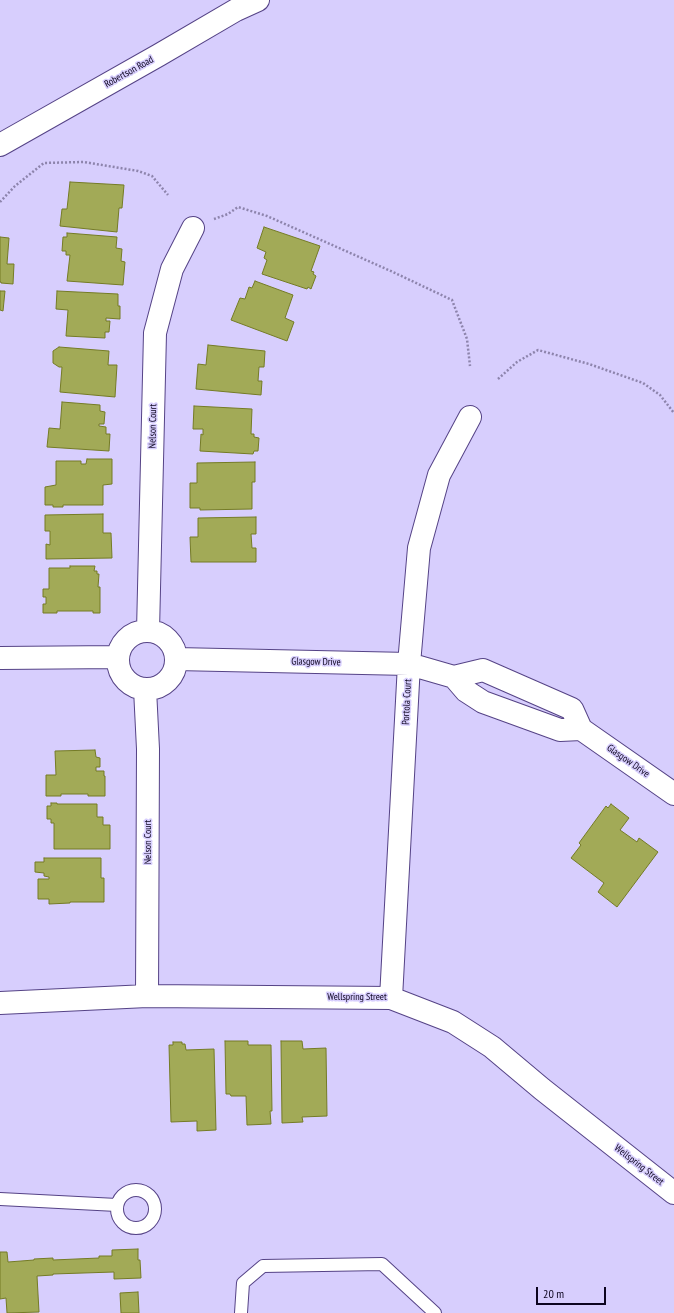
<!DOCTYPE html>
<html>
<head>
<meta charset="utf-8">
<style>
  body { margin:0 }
  #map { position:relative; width:674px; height:1313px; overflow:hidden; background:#d7cefd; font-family:"PT Sans Narrow",sans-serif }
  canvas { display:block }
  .scale { position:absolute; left:536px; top:1287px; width:70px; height:18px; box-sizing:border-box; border:2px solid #0d051f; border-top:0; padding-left:5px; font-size:12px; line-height:14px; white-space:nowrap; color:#0d051f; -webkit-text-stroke:3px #d7cefd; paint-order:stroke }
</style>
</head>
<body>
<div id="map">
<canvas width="674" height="1313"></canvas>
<div class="scale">20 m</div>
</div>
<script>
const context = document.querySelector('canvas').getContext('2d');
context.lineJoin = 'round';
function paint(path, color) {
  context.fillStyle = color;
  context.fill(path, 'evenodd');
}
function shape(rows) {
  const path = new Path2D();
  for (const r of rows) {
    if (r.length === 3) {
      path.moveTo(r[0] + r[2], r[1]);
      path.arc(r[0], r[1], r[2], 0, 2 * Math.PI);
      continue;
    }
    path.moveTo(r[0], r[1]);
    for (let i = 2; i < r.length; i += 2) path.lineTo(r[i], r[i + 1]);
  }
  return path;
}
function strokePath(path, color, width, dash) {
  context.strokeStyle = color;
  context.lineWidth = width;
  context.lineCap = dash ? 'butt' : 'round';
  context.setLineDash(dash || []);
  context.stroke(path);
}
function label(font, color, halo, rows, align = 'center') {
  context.font = font + ' "PT Sans Narrow",sans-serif';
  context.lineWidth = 3;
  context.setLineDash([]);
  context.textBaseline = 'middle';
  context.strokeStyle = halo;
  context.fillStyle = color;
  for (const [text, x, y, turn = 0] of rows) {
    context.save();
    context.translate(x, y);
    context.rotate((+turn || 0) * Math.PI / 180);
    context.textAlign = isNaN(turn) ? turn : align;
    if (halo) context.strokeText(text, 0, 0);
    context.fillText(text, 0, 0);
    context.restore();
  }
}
const building = shape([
  [70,182,124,185,122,208,119,208,117,232,60,226,62,209,67,209,70,182],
  [264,227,320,246,311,271,314,272,313,274,316,276,311,289,308,287,307,289,262,274,267,260,264,258,266,252,257,248,264,227],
  [67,233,117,237,116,248,122,249,121,261,125,262,123,285,67,281,70,255,66,255,66,251,62,251,63,237,67,237,67,233],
  [0,237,9,238,7,264,14,264,13,284,1,283,1,282,0,282,0,237],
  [255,281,293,295,285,318,294,322,287,341,231,320,240,298,245,299,249,287,252,288,255,281],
  [0,291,5,291,3,311,0,310,0,291],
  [57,291,118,294,118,306,120,306,120,319,106,318,106,321,110,321,109,332,105,332,105,338,66,336,68,310,56,309,57,291],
  [208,345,265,351,264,367,259,367,258,381,262,381,261,395,196,389,198,364,206,365,208,345],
  [59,347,109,351,108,365,117,365,115,397,60,392,62,367,59,367,53,363,53,351,59,347],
  [62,402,100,405,100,411,105,412,104,424,99,424,99,426,106,427,106,434,110,434,109,451,47,447,49,428,60,429,62,402],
  [194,406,252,409,251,434,254,434,254,437,259,438,258,451,254,451,253,454,200,451,201,434,203,435,203,429,193,429,194,406],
  [87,459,112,459,112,484,103,485,103,505,63,505,63,507,53,507,53,505,45,505,45,487,56,485,56,461,81,461,81,464,86,464,87,459],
  [255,462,255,482,252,482,252,509,200,510,200,508,190,508,190,483,197,483,197,463,255,462],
  [103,514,103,533,111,533,112,558,46,559,46,544,50,545,50,531,45,531,45,515,103,514],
  [256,517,256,534,251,534,252,548,256,548,256,562,191,562,190,537,198,537,198,518,256,517],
  [70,566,95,566,94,571,97,571,97,574,99,574,98,587,100,587,100,613,93,613,93,611,57,611,57,613,43,613,43,604,46,604,46,597,43,597,43,589,49,589,49,568,70,568,70,566],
  [95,750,96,757,100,758,100,767,96,767,96,771,104,771,104,776,105,776,105,796,88,796,88,794,61,794,61,796,46,796,46,775,56,775,55,751,95,750],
  [51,803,57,803,57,804,97,804,97,817,103,817,103,825,110,825,110,849,54,849,54,823,51,823,51,819,47,819,47,806,51,806,51,803],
  [611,804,629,818,620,830,637,842,639,838,658,852,617,907,598,892,604,883,571,858,581,845,579,843,606,806,608,808,611,804],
  [44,858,101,858,101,878,104,878,104,902,70,902,70,903,49,904,49,899,38,899,38,879,49,879,49,877,44,876,44,873,35,872,35,862,44,862,44,858],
  [225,1041,248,1041,248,1045,271,1045,272,1111,270,1111,271,1124,247,1125,246,1096,231,1096,230,1094,226,1094,225,1041],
  [281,1041,302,1041,303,1049,326,1048,327,1116,302,1117,303,1122,282,1123,281,1041],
  [173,1042,182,1042,182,1044,185,1044,186,1050,214,1049,216,1130,197,1131,197,1121,171,1122,169,1045,173,1045,173,1042],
  [138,1249,138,1260,140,1260,141,1278,114,1279,114,1272,53,1274,53,1275,37,1276,39,1312,7,1313,6,1298,0,1299,0,1252,7,1252,8,1262,34,1260,34,1259,53,1258,53,1260,99,1258,99,1256,112,1256,112,1250,138,1249],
  [138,1292,139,1313,121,1313,120,1293,138,1292]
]);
paint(building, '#a2aa57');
strokePath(building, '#747b25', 1);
const lane = shape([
  [136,1209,19],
  [0,1199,117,1205],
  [241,1313,243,1283,263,1266,382,1264,435,1313]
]);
const street = shape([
  [0,145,159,55,236,10,258,0],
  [148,631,155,333,172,269,193,228],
  [147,660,29],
  [0,658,118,657],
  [176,659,409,664,454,677,483,670,572,709,581,729,674,794],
  [454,677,466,691,483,702,560,730,581,729],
  [145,689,148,749,147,996],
  [391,998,409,664,419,548,439,475,470,417],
  [0,1003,147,996,391,998,453,1022,492,1047,542,1089,674,1193]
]);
strokePath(lane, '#554386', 14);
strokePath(street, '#554386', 24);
strokePath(shape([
  [0,202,15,186,44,163,84,162,138,171,152,176,168,195],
  [214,219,228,214,238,207,267,216,393,272,452,300,467,339,470,366],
  [498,379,517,362,538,350,589,364,643,383,660,395,674,413]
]), '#8d84ac', 2.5, [2, 2]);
strokePath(lane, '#fff', 12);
strokePath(street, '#fff', 22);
label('10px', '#0d051f', '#d7cefd', [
  ["Robertson Road",129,72,-29],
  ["Nelson Court",153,426,-89],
  ["Glasgow Drive",316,662,1],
  ["Portola Court",407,702,-87],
  ["Glasgow Drive",628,761,35],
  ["Nelson Court",148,842,-90],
  ["Wellspring Street",357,997],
  ["Wellspring Street",639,1165,38]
]);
</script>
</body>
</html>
